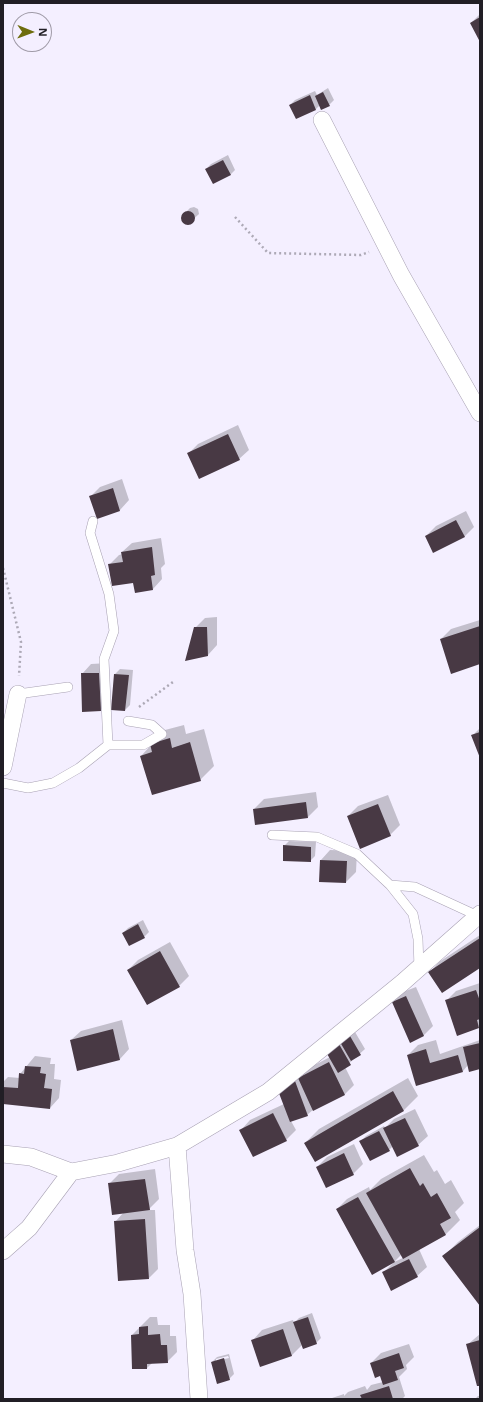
<!DOCTYPE html>
<html>
<head>
<meta charset="utf-8">
<style>
  body { margin:0 }
  #map { position:relative; width:483px; height:1402px; overflow:hidden; background:#f4efff; font-family:"Noto Sans",sans-serif }
  canvas { display:block }
  .frame { position:absolute; inset:0; border:4px solid #211e25; pointer-events:none }
  .north { position:absolute; left:12px; top:12px; width:40px; height:40px; box-sizing:border-box; background:#f4efff; border:1px solid #a09ba8; border-radius:50%; rotate:91deg; font-size:11px; font-weight:700; line-height:16px; text-align:center; color:#211e25 }
  .north::after { content:''; display:block; margin:auto; width:14px; height:18px; background:#6e6d0d; clip-path:polygon(50% 0,100% 100%,50% 72%,0 100%) }
</style>
</head>
<body>
<div id="map">
<canvas width="483" height="1402"></canvas>
<div class="frame"></div>
<div class="north">N</div>
</div>
<script>
const context = document.querySelector('canvas').getContext('2d');
context.lineJoin = 'round';
function paint(path, color) {
  context.fillStyle = color;
  context.fill(path, 'evenodd');
}
function shape(rows) {
  const path = new Path2D();
  for (const r of rows) {
    if (r.length === 3) {
      path.moveTo(r[0] + r[2], r[1]);
      path.arc(r[0], r[1], r[2], 0, 2 * Math.PI);
      continue;
    }
    path.moveTo(r[0], r[1]);
    for (let i = 2; i < r.length; i += 2) path.lineTo(r[i], r[i + 1]);
  }
  return path;
}
function strokePath(path, color, width, dash) {
  context.strokeStyle = color;
  context.lineWidth = width;
  context.lineCap = dash ? 'butt' : 'round';
  context.setLineDash(dash || []);
  context.stroke(path);
}
paint(shape([
  [480,14,480,40,471,23],
  [328,88,334,100,329,105,320,105,316,109,297,118,290,105,295,100,315,91,317,95],
  [228,155,235,170,230,175,206,169,211,164],
  [194,207,198,209,199,214,188,224,185,223,182,218,185,213,190,208],
  [238,425,249,450,239,459,188,454,198,444],
  [122,479,129,500,120,510,98,518,90,497,100,487],
  [466,511,474,527,464,537,426,536,436,526],
  [161,538,165,564,161,568,162,579,153,589,134,582,109,565,119,555,123,554,122,552,132,543],
  [217,617,217,645,208,655,195,628,205,618],
  [480,620,480,663,441,639,451,629],
  [109,663,110,700,101,710,82,674,91,664],
  [120,669,133,670,130,705,125,710,115,674],
  [184,725,186,734,204,729,214,766,200,780,141,756,165,730],
  [480,728,480,755,473,735],
  [316,792,318,807,308,817,254,809,264,799],
  [388,795,400,825,390,835,348,816,358,806],
  [289,841,316,842,315,856,310,861,284,846],
  [330,850,357,851,356,872,346,882,320,881,321,860],
  [143,920,149,932,144,937,123,933,128,928],
  [480,935,480,967,430,972,439,962],
  [170,942,189,976,179,986,128,970,138,960],
  [480,983,480,1026,479,1027,446,1001,456,991],
  [416,987,433,1026,423,1036,393,1002,403,992],
  [122,1020,129,1049,120,1059,71,1040,81,1031],
  [355,1032,365,1049,345,1067,354,1085,344,1095,314,1109,307,1115,291,1121,296,1130,286,1140,241,1130,250,1120,284,1104,278,1088,309,1068,330,1057,342,1041],
  [436,1040,440,1054,480,1040,480,1068,468,1065,463,1071,416,1084,408,1055,418,1045],
  [35,1056,51,1058,50,1064,55,1064,54,1079,61,1080,59,1098,50,1108,3,1103,3,1082,8,1077,20,1078,20,1074],
  [408,1078,418,1096,404,1110,315,1161,305,1143,319,1129],
  [415,1109,428,1136,418,1145,393,1146,389,1150,361,1141,366,1136,384,1126,385,1128,394,1119],
  [354,1144,363,1164,353,1174,317,1167,327,1157],
  [424,1155,434,1172,437,1170,445,1184,451,1180,464,1203,455,1212,460,1220,446,1234,419,1249,427,1267,417,1276,384,1272,393,1263,337,1209,347,1199,369,1187,370,1190,381,1179],
  [402,1254,403,1258,394,1262],
  [155,1169,159,1199,148,1210,155,1210,158,1269,149,1278,115,1222,124,1212,109,1184,119,1174],
  [480,1225,480,1305,444,1256,458,1242],
  [312,1313,321,1338,316,1343,302,1345,291,1356,253,1340,262,1330,293,1320,294,1323,299,1318],
  [150,1317,157,1317,158,1325,170,1325,170,1336,176,1336,177,1352,167,1362,152,1363,147,1368,132,1335],
  [480,1334,480,1385,467,1345],
  [409,1344,414,1357,406,1365,407,1369,399,1377,405,1396,402,1399,329,1399,344,1394,344,1396,348,1392,365,1386,367,1390,371,1385,383,1382,380,1375,371,1363,381,1353],
  [229,1354,234,1374,229,1379,212,1362,217,1357],
  [228,1356,229,1358,216,1361,216,1359],
  [478,1396,480,1396,480,1399,475,1399]
]), '#0003');
paint(shape([
  [480,17,480,42,470,23],
  [323,92,330,106,321,110,315,96],
  [310,95,316,110,296,119,289,105],
  [223,160,231,175,213,184,205,169],
  [188,218,7],
  [228,434,240,460,199,479,187,453],
  [113,488,120,511,97,519,89,496],
  [456,520,465,537,433,553,425,536],
  [152,547,155,575,151,576,153,590,135,593,133,583,112,586,108,564,123,562,121,552],
  [480,626,480,664,451,674,440,639],
  [194,627,207,627,208,656,185,661],
  [81,673,99,673,101,711,82,712],
  [114,674,129,675,125,711,111,710],
  [480,732,480,758,471,735],
  [170,738,172,748,190,742,201,781,152,795,140,756,152,752,150,744],
  [306,802,308,818,255,825,253,809],
  [378,804,391,836,360,849,347,816],
  [283,845,311,847,311,862,283,861],
  [320,860,347,861,346,883,319,882],
  [138,924,145,938,129,946,122,933],
  [480,938,480,968,442,993,428,972],
  [160,951,180,987,147,1005,127,970],
  [476,990,480,1001,480,1019,477,1020,479,1028,457,1036,445,1000],
  [406,996,424,1036,410,1043,392,1002],
  [113,1029,120,1060,77,1071,70,1040],
  [350,1036,361,1055,351,1061,340,1042],
  [480,1043,480,1069,469,1072,463,1047],
  [339,1044,351,1065,338,1073,326,1052],
  [426,1049,430,1063,458,1055,463,1072,416,1086,407,1055],
  [329,1062,345,1095,313,1111,298,1078],
  [25,1066,41,1067,40,1073,46,1074,44,1088,52,1089,50,1109,3,1104,3,1087,18,1088,19,1073,24,1074],
  [295,1081,308,1116,290,1122,277,1088],
  [393,1091,404,1111,315,1162,304,1143],
  [273,1113,287,1141,253,1157,239,1130],
  [405,1118,419,1146,397,1157,383,1128],
  [379,1131,390,1151,370,1161,359,1141],
  [344,1153,354,1175,326,1188,316,1167],
  [410,1168,420,1186,423,1183,431,1197,437,1193,451,1218,440,1224,446,1235,403,1259,366,1193],
  [145,1179,150,1210,112,1215,108,1183],
  [358,1197,395,1262,372,1275,336,1209],
  [145,1219,149,1279,118,1281,114,1221],
  [480,1227,480,1306,442,1256],
  [409,1259,418,1277,391,1291,382,1272],
  [308,1317,317,1344,303,1349,293,1322],
  [148,1326,148,1335,160,1334,161,1345,167,1345,168,1363,147,1364,147,1369,132,1369,131,1335,139,1334,139,1327],
  [283,1329,292,1356,260,1367,251,1340],
  [480,1340,480,1386,477,1386,466,1344],
  [399,1353,404,1368,395,1371,398,1380,383,1385,380,1376,375,1378,370,1363],
  [224,1358,230,1380,217,1384,211,1362],
  [389,1386,393,1399,362,1399,360,1395]
]), '#483944');
const service = shape([
  [18,694,68,687],
  [108,745,143,745,162,734,152,725,128,721],
  [3,783,28,788,53,783,79,768,108,745,104,659,114,631,109,594,90,533,93,521],
  [272,835,317,837,357,854,390,885,415,887,478,916],
  [390,885,413,914,418,939,419,968]
]);
const minor = shape([
  [322,120,401,275,480,413],
  [3,767,18,694],
  [177,1146,185,1250,192,1294,199,1399],
  [3,1154,31,1157,71,1172,118,1163,177,1146,268,1092,402,983,480,914],
  [3,1251,29,1228,71,1172]
]);
strokePath(service, '#a8a1b3', 10);
strokePath(minor, '#a8a1b3', 18);
strokePath(shape([
  [235,217,268,253,361,255,369,252],
  [3,568,21,642,19,676],
  [139,707,173,682]
]), '#ada9b6', 2.5, [2, 3]);
strokePath(service, '#fff', 9);
strokePath(minor, '#fff', 17);
</script>
</body>
</html>
